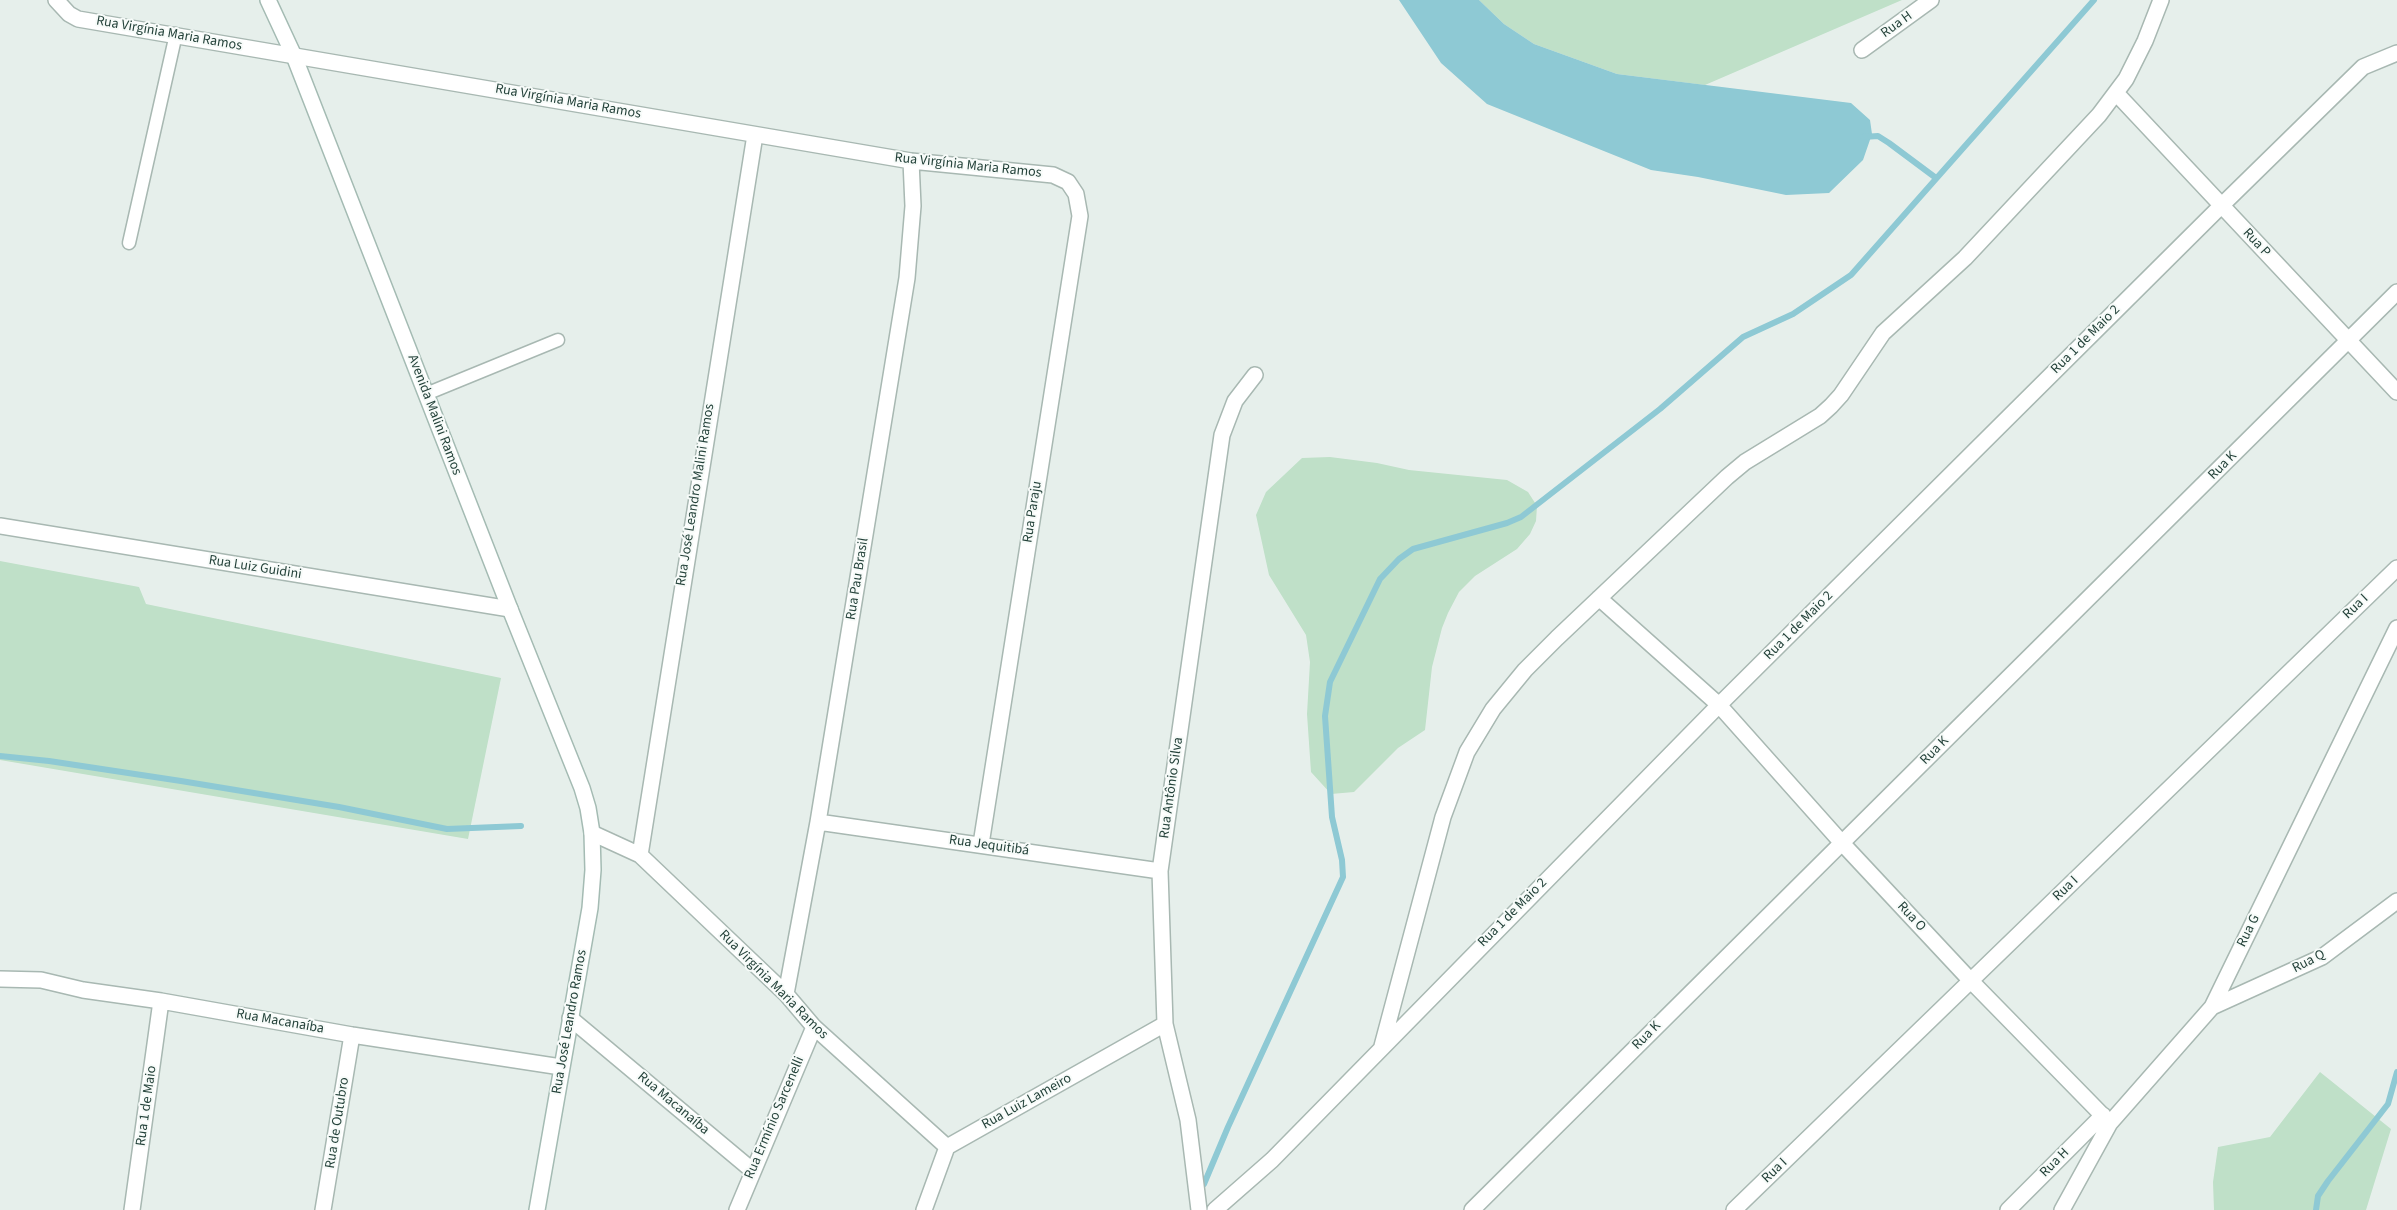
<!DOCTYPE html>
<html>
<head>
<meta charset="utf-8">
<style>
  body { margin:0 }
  canvas { display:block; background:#e6efeb }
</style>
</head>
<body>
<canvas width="2397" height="1210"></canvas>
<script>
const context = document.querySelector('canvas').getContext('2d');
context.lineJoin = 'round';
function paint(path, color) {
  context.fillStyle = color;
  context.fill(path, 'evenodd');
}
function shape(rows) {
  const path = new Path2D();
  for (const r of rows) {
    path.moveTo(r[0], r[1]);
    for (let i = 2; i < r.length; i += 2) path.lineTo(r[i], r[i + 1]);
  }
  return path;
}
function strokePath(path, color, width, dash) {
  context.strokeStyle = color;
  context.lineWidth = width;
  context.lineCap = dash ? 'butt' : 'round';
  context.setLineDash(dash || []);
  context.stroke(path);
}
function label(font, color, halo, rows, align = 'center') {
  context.font = font + ' "Source Sans 3",sans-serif';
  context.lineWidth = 4;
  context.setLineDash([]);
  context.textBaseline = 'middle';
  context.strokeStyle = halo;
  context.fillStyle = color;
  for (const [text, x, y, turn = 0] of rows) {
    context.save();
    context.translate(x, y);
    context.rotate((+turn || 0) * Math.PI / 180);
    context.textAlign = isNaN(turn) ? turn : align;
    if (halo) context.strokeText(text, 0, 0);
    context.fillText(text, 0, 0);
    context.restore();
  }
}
paint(shape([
  [1479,0,1902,0,1705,85,1617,74,1534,44,1504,24],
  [1330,457,1377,463,1409,470,1507,480,1528,492,1537,506,1536,521,1530,534,1517,549,1475,576,1459,592,1448,613,1442,628,1432,667,1425,730,1398,748,1354,792,1331,794,1311,772,1307,714,1310,662,1306,635,1269,575,1256,515,1266,492,1302,458],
  [0,561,139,587,146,604,501,678,468,839,0,760],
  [2320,1072,2391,1129,2366,1210,2214,1210,2213,1182,2218,1147,2270,1137]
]), '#bfe0c8');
paint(shape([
  [1399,0,1479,0,1504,24,1534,44,1617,74,1851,103,1870,120,1872,134,1863,160,1829,193,1786,195,1698,177,1651,170,1487,104,1441,63]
]), '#8ec9d4');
strokePath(shape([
  [1863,137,1878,136,1889,143,1936,178],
  [0,756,49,761,181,781,339,807,447,829,521,826],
  [1204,1184,1228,1127,1343,877,1342,860,1332,817,1325,716,1330,682,1380,579,1399,559,1413,549,1507,523,1521,517,1660,409,1743,337,1793,314,1851,275,2094,0],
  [2316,1210,2318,1196,2328,1181,2388,1104,2397,1072]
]), '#8ec9d4', 6);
const lane = shape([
  [129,243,176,34],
  [426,394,558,340]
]);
const street = shape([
  [56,0,69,14,78,19,911,161,1053,175,1068,182,1076,194,1080,216,981,844],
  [1862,50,1931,0],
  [2116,93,2397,392],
  [0,526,510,609],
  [1599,598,1719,705,1842,843,1971,981,2110,1123],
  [818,822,1160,871],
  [592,833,640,855,786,994,814,1027,947,1147],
  [640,855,755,135],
  [0,979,41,980,83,990,161,1001,352,1035,561,1067],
  [786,994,818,822,907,278,913,206,911,161],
  [2212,1007,2322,957,2397,901],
  [570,1018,753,1171],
  [1382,1046,1443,817,1467,752,1493,709,1525,670,1557,638,1727,477,1745,462,1820,416,1831,406,1841,395,1883,333,1965,258,2099,115,2126,79,2145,41,2161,0],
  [132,1210,161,1001],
  [323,1210,352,1035],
  [737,1210,814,1027],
  [924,1210,947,1147,1165,1024],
  [1199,1210,1188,1120,1165,1024,1160,871,1222,435,1235,401,1255,375],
  [1215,1210,1272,1160,1719,705,2221,206,2363,67,2397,53],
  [1472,1210,2397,292],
  [1734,1210,2397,568],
  [2008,1210,2103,1115],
  [2062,1210,2110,1123,2212,1007,2397,628]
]);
const secondary = shape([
  [268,0,294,56,510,609,582,788,588,808,592,833,593,870,590,908,537,1210]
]);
strokePath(lane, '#a8b8b2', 15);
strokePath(street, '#a8b8b2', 18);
strokePath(secondary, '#a4bbb3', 18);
strokePath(lane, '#fff', 12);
strokePath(street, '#fff', 15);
strokePath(secondary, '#fff', 15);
label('14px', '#24423a', '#f7fbf9', [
  ["Rua H",1897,25,-36],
  ["Rua Virgínia Maria Ramos",169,34,10],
  ["Rua Virgínia Maria Ramos",568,102,10],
  ["Rua Virgínia Maria Ramos",968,166,6],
  ["Rua P",2256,243,47],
  ["Rua 1 de Maio 2",2086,340,-45],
  ["Avenida Malini Ramos",434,415,69],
  ["Rua K",2223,466,-45],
  ["Rua José Leandro Malini Ramos",696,495,-81],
  ["Rua Paraju",1033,512,-81],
  ["Rua Luiz Guidini",255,568,9],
  ["Rua Pau Brasil",858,579,-81],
  ["Rua I",2356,607,-44],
  ["Rua 1 de Maio 2",1799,626,-45],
  ["Rua K",1935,751,-45],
  ["Rua Antônio Silva",1172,788,-82],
  ["Rua Jequitibá",989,846,8],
  ["Rua I",2066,889,-44],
  ["Rua 1 de Maio 2",1513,913,-45],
  ["Rua O",1911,917,47],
  ["Rua G",2249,931,-64],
  ["Rua Q",2309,962,-27],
  ["Rua Virgínia Maria Ramos",773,985,45],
  ["Rua Macanaíba",280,1022,10],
  ["Rua José Leandro Ramos",570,1022,-80],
  ["Rua K",1647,1036,-45],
  ["Rua Luiz Lameiro",1027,1102,-29],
  ["Rua Macanaíba",673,1104,40],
  ["Rua 1 de Maio",147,1106,-82],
  ["Rua Ermínio Sarcenelli",775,1118,-67],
  ["Rua de Outubro",338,1123,-81],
  ["Rua H",2055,1163,-45],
  ["Rua I",1775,1171,-44]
]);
</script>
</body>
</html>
